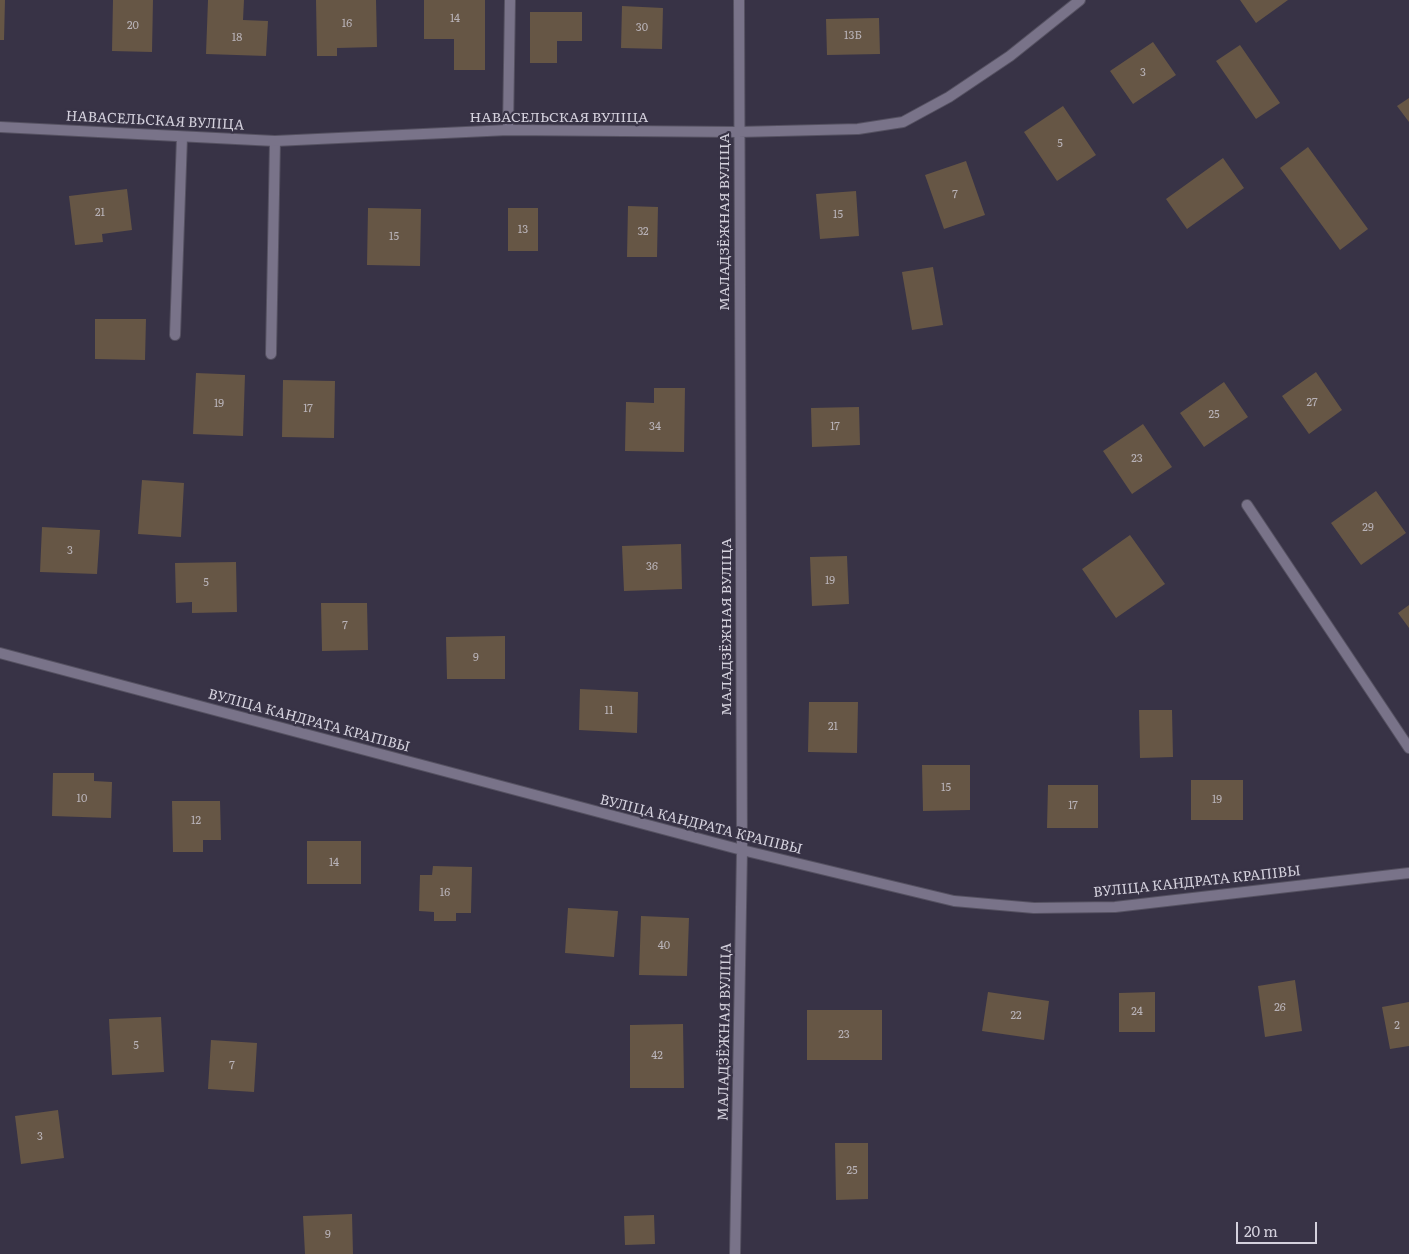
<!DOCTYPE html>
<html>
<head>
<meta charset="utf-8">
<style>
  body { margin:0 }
  #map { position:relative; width:1409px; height:1254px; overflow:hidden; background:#383346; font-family:Literata,serif }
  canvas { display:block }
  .scale { position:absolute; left:1236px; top:1222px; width:81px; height:22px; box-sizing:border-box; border:2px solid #d4d1dd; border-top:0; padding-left:6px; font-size:15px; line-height:18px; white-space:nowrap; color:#d4d1dd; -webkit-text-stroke:4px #383346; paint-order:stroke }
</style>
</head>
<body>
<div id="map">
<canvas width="1409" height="1254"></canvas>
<div class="scale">20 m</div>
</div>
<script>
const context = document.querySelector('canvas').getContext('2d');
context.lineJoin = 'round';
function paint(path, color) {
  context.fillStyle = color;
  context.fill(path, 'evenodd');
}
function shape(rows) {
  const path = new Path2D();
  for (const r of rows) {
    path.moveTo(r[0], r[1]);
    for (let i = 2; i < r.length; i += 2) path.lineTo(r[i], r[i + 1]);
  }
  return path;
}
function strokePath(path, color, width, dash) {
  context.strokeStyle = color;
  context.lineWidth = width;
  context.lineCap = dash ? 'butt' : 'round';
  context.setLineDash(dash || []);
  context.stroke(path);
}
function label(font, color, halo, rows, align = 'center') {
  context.font = font + ' Literata,serif';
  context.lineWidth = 4.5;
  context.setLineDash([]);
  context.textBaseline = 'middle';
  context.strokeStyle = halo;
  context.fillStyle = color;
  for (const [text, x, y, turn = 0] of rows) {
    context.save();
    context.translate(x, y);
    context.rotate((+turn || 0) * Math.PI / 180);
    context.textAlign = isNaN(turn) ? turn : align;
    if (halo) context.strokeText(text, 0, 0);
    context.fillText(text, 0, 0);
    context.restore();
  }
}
paint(shape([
  [0,0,5,0,4,40,0,40],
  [113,0,153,0,152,52,112,51],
  [208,0,244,0,243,20,268,21,266,56,206,54],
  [316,0,376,0,377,47,337,48,337,56,317,56],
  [424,0,485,0,485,70,454,70,454,39,424,39],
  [1240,0,1288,0,1256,23],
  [622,6,663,8,662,49,621,48],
  [530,12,582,12,582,41,557,41,557,63,530,63],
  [879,18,880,54,827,55,826,19],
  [1153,42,1176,75,1133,104,1110,71],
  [1240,45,1280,103,1256,119,1216,61],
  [1409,98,1409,122,1397,106],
  [1063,106,1096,155,1057,181,1024,132],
  [1308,147,1368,229,1340,250,1280,168],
  [1223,158,1244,188,1187,229,1166,199],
  [966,161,985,215,944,229,925,175],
  [127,189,132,230,102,234,103,242,75,245,69,196],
  [856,191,859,236,820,239,816,194],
  [628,206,658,207,657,257,627,257],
  [368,208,421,209,420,266,367,265],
  [508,208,538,208,538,251,508,251],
  [933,267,943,325,912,330,902,272],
  [95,319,146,319,145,360,95,359],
  [1316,372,1342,410,1309,434,1282,396],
  [196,373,245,375,243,436,193,434],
  [283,380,335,381,334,438,282,437],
  [1224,382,1248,417,1204,447,1180,413],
  [654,388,685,388,684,452,625,451,626,402,654,403],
  [859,407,860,445,812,447,811,408],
  [1143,424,1172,467,1132,494,1103,451],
  [142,480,184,483,181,537,138,534],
  [1376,491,1406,533,1361,565,1331,523],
  [42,527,100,530,97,574,40,572],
  [1130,535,1165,584,1116,618,1082,569],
  [681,544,682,589,624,591,622,546],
  [847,556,849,604,812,606,810,557],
  [236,562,237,612,192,613,192,602,176,603,175,563],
  [321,603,367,603,368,650,322,651],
  [1409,605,1409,628,1398,613],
  [505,636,505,679,447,679,446,637],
  [580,689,638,692,637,733,579,730],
  [809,702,858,702,857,753,808,752],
  [1139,710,1172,710,1173,757,1140,758],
  [922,765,970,765,970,810,923,811],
  [53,773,94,773,94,781,112,782,111,818,52,816],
  [1191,780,1243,780,1243,820,1191,820],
  [1048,785,1098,785,1098,828,1047,828],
  [172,801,220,801,221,840,203,840,203,852,173,852],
  [307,841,361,841,361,884,307,884],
  [433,866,472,867,471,913,456,913,456,921,434,921,434,912,419,911,420,875,432,875],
  [568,908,618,911,614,957,565,953],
  [641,916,689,918,687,976,639,975],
  [1295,980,1302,1031,1265,1037,1258,986],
  [988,992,1049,1001,1044,1040,982,1031],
  [1155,992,1155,1032,1119,1032,1119,993],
  [1409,1002,1409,1046,1390,1049,1382,1007],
  [807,1010,882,1010,882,1060,807,1060],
  [161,1017,164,1072,112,1075,109,1019],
  [683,1024,684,1088,630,1088,630,1025],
  [211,1040,257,1043,254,1092,208,1089],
  [58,1110,64,1158,21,1164,15,1116],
  [835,1143,868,1143,868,1199,836,1200],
  [352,1214,353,1254,305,1254,303,1216],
  [654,1215,655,1244,625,1245,624,1216]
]), '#665645');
const lane = shape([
  [508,130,510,0],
  [175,335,182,137],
  [271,354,275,141]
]);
const street = shape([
  [0,127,275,141,508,130,738,132,858,129,903,122,949,97,1010,56,1080,0],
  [1247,505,1409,748],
  [0,653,742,850,954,901,1034,908,1115,907,1409,873],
  [735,1254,742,850,739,0]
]);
strokePath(lane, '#555161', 12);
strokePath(street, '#555161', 12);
strokePath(lane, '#797389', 10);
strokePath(street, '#797389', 10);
label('11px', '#b8b2b7', null, [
  ["14",455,19],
  ["16",347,24],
  ["20",133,26],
  ["30",642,28],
  ["13Б",853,36],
  ["18",237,38],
  ["3",1143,73],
  ["5",1060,144],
  ["7",955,195],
  ["21",100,213],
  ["15",838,215],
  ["13",523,230],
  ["32",643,232],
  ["15",394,237],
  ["27",1312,403],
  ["19",219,404],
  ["17",308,409],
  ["25",1214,415],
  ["34",655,427],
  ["17",835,427],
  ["23",1137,459],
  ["29",1368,528],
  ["3",70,551],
  ["36",652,567],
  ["19",830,581],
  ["5",206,583],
  ["7",345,626],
  ["9",476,658],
  ["11",609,711],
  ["21",833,727],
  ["15",946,788],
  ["10",82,799],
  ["19",1217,800],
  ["17",1073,806],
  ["12",196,821],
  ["14",334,863],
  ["16",445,893],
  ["40",664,946],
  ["26",1280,1008],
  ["24",1137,1012],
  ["22",1016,1016],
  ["2",1397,1026],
  ["23",844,1035],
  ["5",136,1046],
  ["42",657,1056],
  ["7",232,1066],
  ["3",40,1137],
  ["25",852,1171],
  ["9",328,1235]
]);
label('14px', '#d4d1dd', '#383346', [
  ["НАВАСЕЛЬСКАЯ ВУЛІЦА",559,118],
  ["НАВАСЕЛЬСКАЯ ВУЛІЦА",155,121,3],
  ["МАЛАДЗЁЖНАЯ ВУЛІЦА",725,222,-90],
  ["МАЛАДЗЁЖНАЯ ВУЛІЦА",727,627,-90],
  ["ВУЛІЦА КАНДРАТА КРАПІВЫ",309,721,15],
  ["ВУЛІЦА КАНДРАТА КРАПІВЫ",701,825,14],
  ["ВУЛІЦА КАНДРАТА КРАПІВЫ",1197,882,-6],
  ["МАЛАДЗЁЖНАЯ ВУЛІЦА",725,1032,-89]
]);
</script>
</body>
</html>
